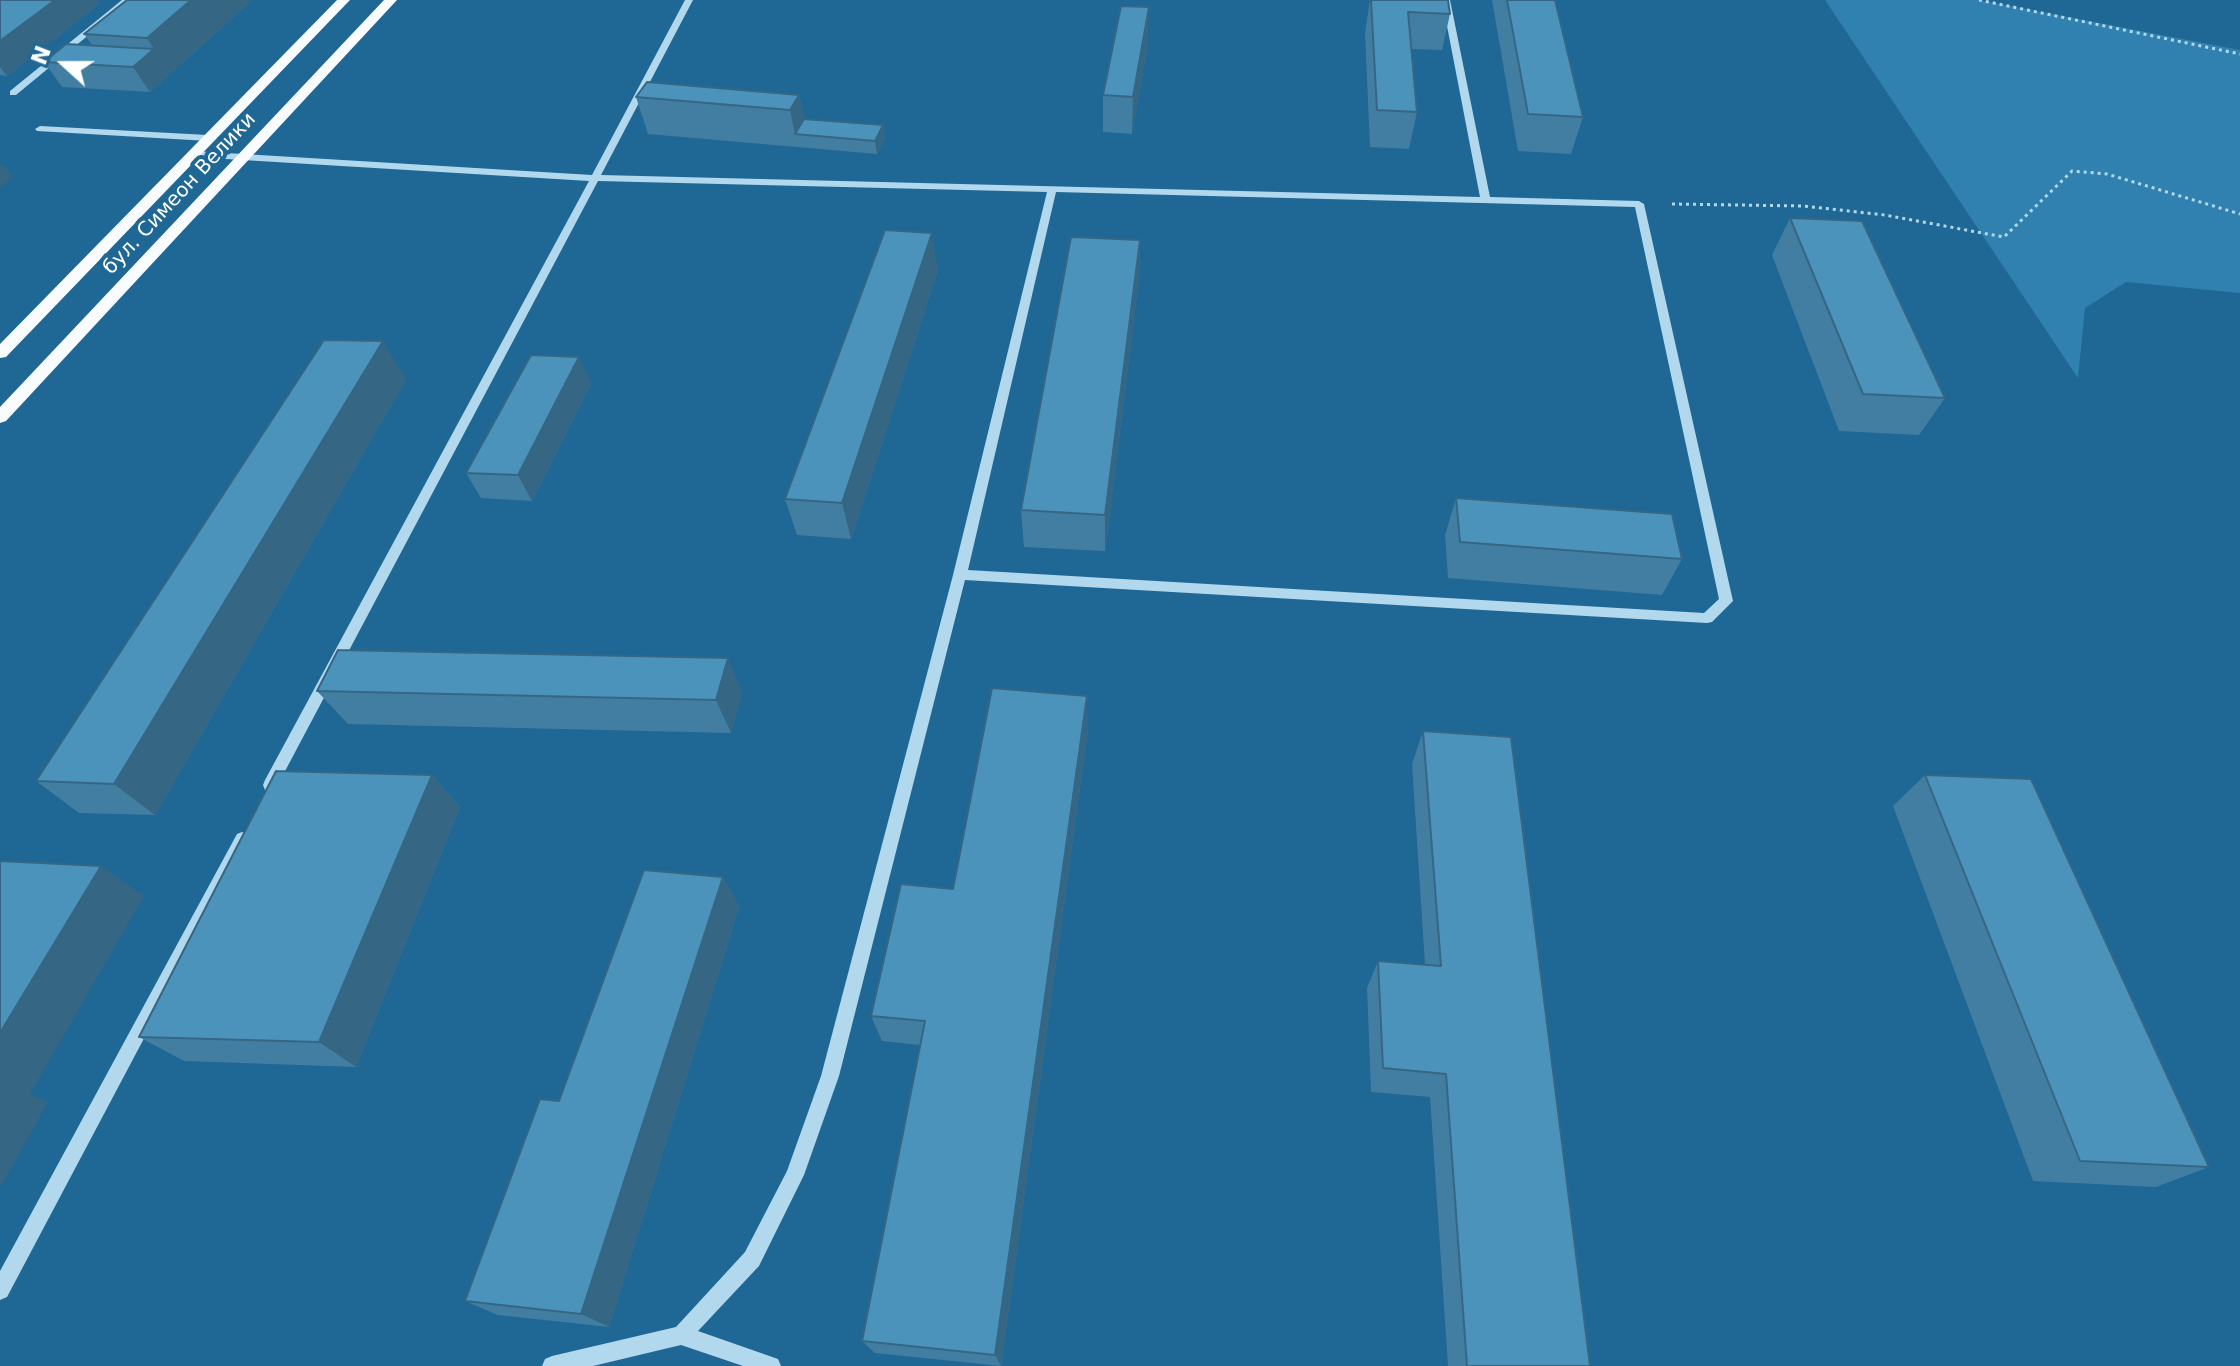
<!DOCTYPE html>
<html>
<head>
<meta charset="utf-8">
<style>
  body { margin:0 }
  #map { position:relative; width:2240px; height:1366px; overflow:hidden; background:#1f6794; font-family:"DejaVu Sans",sans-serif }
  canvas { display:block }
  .north { position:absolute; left:24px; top:24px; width:80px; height:80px; -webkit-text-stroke:6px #1f6794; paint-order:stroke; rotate:291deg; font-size:22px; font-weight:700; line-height:32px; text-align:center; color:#fff }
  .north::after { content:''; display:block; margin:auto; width:28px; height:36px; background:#fff; clip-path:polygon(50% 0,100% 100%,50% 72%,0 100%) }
</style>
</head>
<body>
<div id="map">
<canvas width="2240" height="1366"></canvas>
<div class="north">N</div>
</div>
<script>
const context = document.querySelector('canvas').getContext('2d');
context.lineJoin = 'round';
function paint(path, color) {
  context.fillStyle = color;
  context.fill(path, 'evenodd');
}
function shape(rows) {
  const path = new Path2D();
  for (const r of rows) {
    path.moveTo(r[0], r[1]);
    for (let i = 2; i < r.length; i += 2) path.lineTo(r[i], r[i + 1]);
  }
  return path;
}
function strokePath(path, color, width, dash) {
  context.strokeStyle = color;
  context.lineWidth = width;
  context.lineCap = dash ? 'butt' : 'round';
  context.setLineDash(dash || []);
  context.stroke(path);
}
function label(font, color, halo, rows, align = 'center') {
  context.font = font + ' "DejaVu Sans",sans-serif';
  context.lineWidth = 8;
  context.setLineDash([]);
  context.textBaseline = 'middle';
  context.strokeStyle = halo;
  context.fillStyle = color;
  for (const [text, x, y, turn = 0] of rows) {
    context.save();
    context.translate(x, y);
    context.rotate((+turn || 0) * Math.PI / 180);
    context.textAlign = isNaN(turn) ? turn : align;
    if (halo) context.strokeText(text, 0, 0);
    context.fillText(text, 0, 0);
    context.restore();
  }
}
paint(shape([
  [1825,0,1979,0,2240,50,2240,293,2126,282,2085,308,2078,378]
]), '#3081af');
strokePath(shape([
  [1979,0,2240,54],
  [1672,204,1803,206,1885,215,2004,237,2072,171,2107,174,2240,214]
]), '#b2d8ee', 3, [3, 4]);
paint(shape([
  [122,0,131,0,16,95,10,95,10,91,122,0],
  [685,0,693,0,601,175,1480,197,1442,0,1450,0,1490,197,1639,201,1644,204,1733,601,1712,622,1707,623,965,580,839,1076,804,1175,759,1266,698,1331,778,1359,781,1366,743,1366,681,1345,593,1366,542,1366,545,1359,552,1356,676,1327,745,1252,787,1171,821,1076,953,575,1047,192,598,181,275,790,270,791,265,790,263,785,265,780,589,181,193,157,188,154,193,151,592,175,685,0],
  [1056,192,1635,207,1719,599,1704,613,968,570,1056,192],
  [40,126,208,135,213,138,208,141,37,131,35,129,40,126],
  [242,832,247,834,250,839,247,844,7,1297,0,1300,0,1271,237,834,242,832]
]), '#b2d8ee');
paint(shape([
  [337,0,350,0,6,357,0,358,0,344,337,0],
  [384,0,397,0,6,421,0,423,0,407,384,0]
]), '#f9fcff');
paint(shape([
  [0,0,97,0,99,4,7,76,0,75],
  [252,0,150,92,62,87,44,62,92,45,84,34],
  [1370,0,1448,0,1450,14,1442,50,1411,49,1417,112,1409,149,1370,147,1365,33],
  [1492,0,1555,0,1583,117,1571,154,1518,151],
  [1148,44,1132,134,1103,132,1103,95],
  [799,95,804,119,883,125,885,139,877,154,648,134,636,97],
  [1790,218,1945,398,1919,435,1839,431,1772,255],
  [1140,240,1139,278,1105,551,1024,547,1021,510],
  [938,270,851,539,797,535,785,499],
  [406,379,155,815,79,813,36,781],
  [591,383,532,501,481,498,466,473],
  [1456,498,1682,559,1662,595,1448,578,1445,535],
  [317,691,742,692,731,733,348,724],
  [1088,729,1001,1366,875,1353,862,1341,920,1045,882,1041,871,1016,953,889],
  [1423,731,1590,1366,1448,1366,1430,1097,1371,1092,1367,988,1378,961,1425,965,1412,764],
  [432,775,460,807,356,1067,184,1061,139,1037],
  [1925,775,2209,1167,2156,1187,2033,1181,1893,806],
  [723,877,739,907,609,1327,498,1315,465,1301,559,1101]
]), '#417ea2');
paint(shape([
  [55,0,97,0,99,4,7,76,0,67,0,41],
  [191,0,252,0,150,92,133,67,154,49,147,38],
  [1149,7,1148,44,1132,134,1133,97],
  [799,95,807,132,795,134,790,110],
  [883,125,885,139,877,154,875,141],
  [3,164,13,177,0,188,0,166],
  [932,233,938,270,851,539,842,503],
  [1140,240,1139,278,1105,551,1105,515],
  [383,341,406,379,155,815,114,784],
  [579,357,591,383,532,501,518,475],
  [728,658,742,692,731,733,716,700],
  [1087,696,1088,729,1001,1366,995,1355],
  [432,775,460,807,356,1067,319,1042],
  [101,866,144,896,30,1094,48,1102,0,1188,0,1033],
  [723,877,739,907,609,1327,581,1314]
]), '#356784');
const building = shape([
  [0,0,55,0,0,41,0,0],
  [127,0,191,0,147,38,84,34,127,0],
  [1371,0,1448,0,1450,14,1408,12,1417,112,1377,110,1371,0],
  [1507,0,1555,0,1583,117,1528,114,1507,0],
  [1121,6,1149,7,1133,97,1103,95,1121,6],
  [66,44,154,49,133,67,44,62,66,44],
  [647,82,799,95,790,110,636,97,647,82],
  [804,119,883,125,875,141,795,134,804,119],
  [1790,218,1862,221,1945,398,1863,394,1790,218],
  [885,230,932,233,842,503,785,499,885,230],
  [1071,237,1140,240,1105,515,1021,510,1071,237],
  [324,340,383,341,114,784,36,781,324,340],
  [531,355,579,357,518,475,466,473,531,355],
  [1456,498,1672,514,1682,559,1460,542,1456,498],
  [338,650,728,658,716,700,317,691,338,650],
  [992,688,1087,696,995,1355,862,1341,925,1021,871,1016,901,884,953,889,992,688],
  [1423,731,1511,737,1590,1366,1467,1366,1446,1074,1383,1068,1378,961,1441,966,1423,731],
  [276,771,432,775,319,1042,139,1037,276,771],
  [1925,775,2031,779,2209,1167,2080,1161,1925,775],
  [0,861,101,866,0,1033,0,861],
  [644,870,723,877,581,1314,465,1301,540,1099,559,1101,644,870]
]);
paint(building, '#4c93bc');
strokePath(building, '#356784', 2);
label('20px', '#fff', '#1f6794', [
  ["бул. Симеон Велики",180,194,-47]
]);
</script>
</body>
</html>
